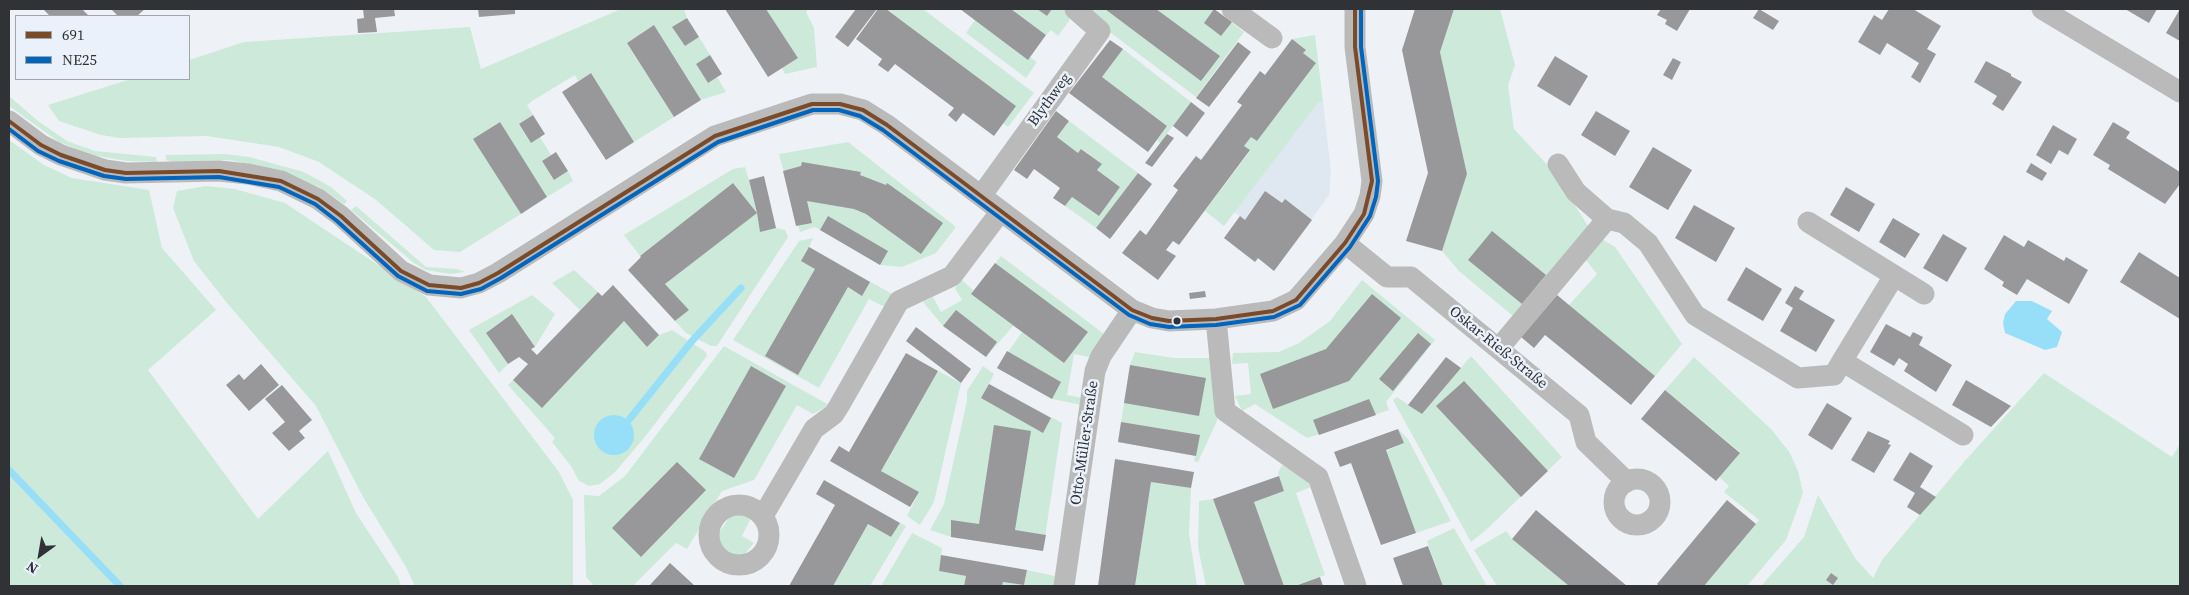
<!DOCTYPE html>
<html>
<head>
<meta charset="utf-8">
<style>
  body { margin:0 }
  #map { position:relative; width:2189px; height:595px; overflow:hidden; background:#eef2f6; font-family:"Source Serif 4",serif }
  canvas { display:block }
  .frame { position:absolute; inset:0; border:10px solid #303236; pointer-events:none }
  .legend { position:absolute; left:15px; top:15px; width:175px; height:65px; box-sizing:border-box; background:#eaf1fa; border:1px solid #a0a5ac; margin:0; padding:6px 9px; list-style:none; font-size:15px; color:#303236 }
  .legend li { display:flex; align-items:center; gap:10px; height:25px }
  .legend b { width:25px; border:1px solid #a0a5ac }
  .north { position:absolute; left:15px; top:530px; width:50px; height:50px; -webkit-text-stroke:4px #eaf1fa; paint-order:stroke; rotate:212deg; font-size:14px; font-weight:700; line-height:20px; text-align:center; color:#303236 }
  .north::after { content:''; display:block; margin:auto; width:18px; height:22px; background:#303236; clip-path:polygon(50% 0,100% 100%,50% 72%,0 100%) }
</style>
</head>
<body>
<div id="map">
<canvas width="2189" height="595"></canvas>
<div class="frame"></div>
<ul class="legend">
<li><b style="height:6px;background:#7a4b2a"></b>691</li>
<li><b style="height:6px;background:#0065bd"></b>NE25</li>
</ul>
<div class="north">N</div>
</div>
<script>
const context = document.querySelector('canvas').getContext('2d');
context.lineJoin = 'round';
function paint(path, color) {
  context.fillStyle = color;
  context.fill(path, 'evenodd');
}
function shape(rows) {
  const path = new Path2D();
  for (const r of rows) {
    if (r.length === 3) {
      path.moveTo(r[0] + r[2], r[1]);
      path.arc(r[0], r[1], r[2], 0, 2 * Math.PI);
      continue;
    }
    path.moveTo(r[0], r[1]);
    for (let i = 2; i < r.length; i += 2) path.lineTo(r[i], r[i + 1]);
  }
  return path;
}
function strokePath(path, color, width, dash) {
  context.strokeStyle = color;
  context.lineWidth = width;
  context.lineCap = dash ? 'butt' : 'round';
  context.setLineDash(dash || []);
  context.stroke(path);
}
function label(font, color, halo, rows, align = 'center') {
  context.font = font + ' "Source Serif 4",serif';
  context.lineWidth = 5;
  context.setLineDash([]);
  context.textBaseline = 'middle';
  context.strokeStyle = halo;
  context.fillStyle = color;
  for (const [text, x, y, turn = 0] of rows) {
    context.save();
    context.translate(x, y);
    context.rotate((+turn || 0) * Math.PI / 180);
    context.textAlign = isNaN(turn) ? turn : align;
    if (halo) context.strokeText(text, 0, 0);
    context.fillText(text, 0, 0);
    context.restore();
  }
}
paint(shape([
  [1323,102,1331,172,1329,195,1274,271,1258,259,1255,262,1224,238,1240,216,1234,212,1318,103]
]), '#dfe7f1');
paint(shape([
  [621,9,684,9,687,18,673,28,685,46,699,37,710,55,696,64,708,83,717,77,726,92,701,100,654,25,627,43,674,117,634,142,591,73,578,81,575,75,532,101,527,105,533,115,519,125,531,143,540,137,551,155,542,161,554,180,568,171,573,181,547,197,499,122,465,146,474,140,521,214,460,252,434,250,375,199,349,182,319,162,279,147,207,136,120,138,101,135,59,121,48,105,131,79,189,79,189,60,244,42,470,27,481,69],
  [766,9,808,9,806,12,814,28,817,67,785,74,782,68,798,58],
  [886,9,923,9,1034,93,1008,127,1003,123,1016,106],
  [1011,9,1037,9,1047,16,1052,9,1066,9,1071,13,1069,21,1058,36,1051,30,1046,35],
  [1086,9,1214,9,1244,32,1196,97,1083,12],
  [1454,9,1500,9,1515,65,1508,85,1514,129,1553,171,1588,226,1513,316,1459,271,1442,251,1467,174,1440,52],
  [975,20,1037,62,1026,78,966,33],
  [1315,35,1323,102,1318,103,1224,226,1205,211,1250,151,1244,146,1251,137,1257,141,1316,63,1303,53,1305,49,1292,39],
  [1123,49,1191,102,1160,143,1157,140,1167,126,1102,77],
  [9,96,38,121,67,141,95,151,156,157,157,162,127,161,92,155,59,142,9,106],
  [1069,121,1138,173,1096,228,1065,206,1072,197,1099,216,1120,187,1097,170,1101,163,1082,149,1078,153,1057,137],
  [9,140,44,165,72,178,149,190,162,248,216,310,148,370,258,519,328,451,356,513,398,577,401,586,9,586],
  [848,142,956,227,936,253,902,267,880,265,815,227,800,232,779,154],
  [225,154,249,157,304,172,331,187,347,201,344,204,319,187,260,166,229,160,173,162,166,160,166,155],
  [745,167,749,180,757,213,760,231,776,228,785,230,788,237,717,346,711,346,686,333,675,321,689,310,665,284,756,212,733,183,640,256,624,235,733,169],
  [206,186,235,189,285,203,426,297,559,472,573,500,573,586,415,586,406,567,363,497,316,406,227,303,194,261,173,208,177,191],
  [356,206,426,267,457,269,466,272,450,274,426,270,414,263,351,210],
  [813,238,809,247,892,294,885,307,869,299,819,388,733,340,799,241],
  [1602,239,1615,247,1682,344,1655,376,1569,305,1597,274,1586,260],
  [1001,256,1104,334,1090,357,1074,354,1067,395,1083,398,1082,405,1052,399,997,368,1022,332,1013,326,986,357,943,326,923,302,933,297,941,312,962,300,955,288,962,280,974,291],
  [574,270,598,292,580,310,552,283],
  [1362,280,1435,340,1386,402,1389,410,1307,438,1255,404,1242,411,1235,396,1251,394,1248,363,1232,364,1233,353,1279,352,1299,343,1330,321],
  [532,295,555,314,535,347,531,342,486,333,508,364,499,373,469,330],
  [624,321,647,347,659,335,672,330,706,352,707,356,644,438,615,472,600,484,589,486,579,481,571,466,552,442,555,438,508,385,513,380,542,407],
  [724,346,829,405,813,414,797,405,754,480,722,491,687,549,676,543,633,586,594,586,586,577,584,495,599,496,625,476],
  [1135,352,1174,358,1213,358,1217,421,1198,462,1194,461,1195,456,1118,442,1130,365],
  [1471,356,1562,457,1486,530,1471,542,1393,400,1397,397,1422,414],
  [1694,357,1772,430,1790,453,1798,471,1803,493,1786,540,1747,586,1704,586,1759,520,1724,492,1729,486,1719,477,1740,452,1665,390],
  [983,366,994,374,989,384,1062,423,1043,551,951,537,930,530,944,504,967,401,967,391],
  [938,371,961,383,934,502,920,525,907,516,919,492,881,471],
  [2044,373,2172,457,2180,444,2180,586,1761,586,1804,537,1818,495,1855,558,1873,578,1882,560,1964,462],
  [1398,429,1408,439,1451,521,1416,533,1386,451,1404,443],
  [1282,465,1301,473,1311,487,1296,493,1325,575,1294,586,1284,586,1254,502,1284,491,1278,473],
  [1151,482,1191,488,1189,533,1197,586,1135,586],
  [1213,499,1219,515,1245,586,1206,586,1198,547,1199,501],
  [749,509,752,516,742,536,754,543,743,556,736,555,719,546,717,536,731,515],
  [900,523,906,526,870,586,833,586,868,524,891,537],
  [1454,528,1487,586,1443,586,1427,541],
  [1506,531,1512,539,1569,586,1497,586,1474,550],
  [912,533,942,548,939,571,966,576,964,586,881,586],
  [1027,570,1055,576,1054,586,1002,586,1003,582,1024,585]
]), '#cde9da');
paint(shape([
  [2016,301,2032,301,2052,311,2047,319,2062,332,2057,347,2045,350,2005,333,2003,323,2005,314],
  [614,435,20]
]), '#97dff8');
strokePath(shape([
  [628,421,692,341,741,288],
  [9,470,120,586]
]), '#97dff8', 7);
paint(shape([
  [43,9,82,9,89,16,50,16],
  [111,9,145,9,137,16,118,16],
  [363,9,394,9,395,16,375,18,377,32,358,33,357,19,364,18],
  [478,9,515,9,515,14,479,17],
  [725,9,766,9,798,58,768,77],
  [856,9,877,9,848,47,835,37],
  [878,9,886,9,1016,106,994,136,963,113,956,122,948,115,954,108,895,64,888,72,878,65,882,59,856,39],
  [960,9,1011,9,1046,35,1028,60],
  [1037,9,1052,9,1047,16],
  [1105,9,1156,9,1220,56,1201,81],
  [1214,9,1232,22,1221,36,1204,23],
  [1415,9,1454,9,1440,52,1467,174,1442,251,1406,241,1428,173,1402,50],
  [1661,9,1690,9,1677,31,1665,24,1667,20,1657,15],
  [1759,9,1779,21,1773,30,1753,18],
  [1889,9,1913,9,1941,26,1927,49,1936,54,1920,83,1911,77,1919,63,1887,43,1880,55,1858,42,1874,15,1882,20],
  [2125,9,2157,9,2149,23],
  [2180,9,2180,41,2166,33],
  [687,18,699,37,685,46,672,27],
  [654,25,701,100,674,117,627,43],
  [1292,39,1306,50,1303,53,1316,63,1257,141,1251,137,1244,146,1250,150,1179,245,1173,241,1166,250,1176,256,1158,280,1122,253,1140,230,1146,235,1178,190,1173,186,1196,156,1201,160,1242,105,1237,102,1260,71,1265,75],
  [1110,40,1123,49,1102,77,1167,126,1148,152,1069,93],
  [1238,42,1251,52,1209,107,1196,98],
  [710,55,722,74,708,83,696,64],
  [1555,56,1588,76,1570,106,1537,86],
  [1673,58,1681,62,1672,80,1663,75],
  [1986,61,2011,74,2011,76,2022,82,2003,111,1992,104,1997,96,1974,82],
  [591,73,634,142,606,160,562,92],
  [1191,102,1205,113,1187,137,1173,126],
  [1056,111,1069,121,1057,137,1078,153,1081,149,1102,164,1097,170,1120,187,1099,216,1072,197,1065,206,1053,198,1060,188,1034,169,1027,179,1014,170],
  [1596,111,1630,131,1615,156,1581,135],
  [533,115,545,134,531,143,519,124],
  [500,122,547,197,521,214,473,139],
  [2113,122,2130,132,2126,138,2180,172,2180,184,2165,204,2108,169,2110,165,2093,155],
  [2053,125,2077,139,2068,155,2059,150,2051,164,2036,155],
  [1167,134,1174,138,1152,167,1145,163],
  [1653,147,1692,170,1668,210,1629,187],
  [556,152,568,171,554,180,542,161],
  [802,162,861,172,860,175,886,185,887,183,943,223,921,254,866,214,854,209,807,201,812,223,796,226,783,171,801,166],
  [2031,163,2047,173,2042,181,2026,172],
  [1138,173,1152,184,1110,239,1096,228],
  [764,176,776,228,760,232,757,213,665,284,689,310,675,321,628,270,641,257,640,256,733,183,757,213,749,180],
  [1846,187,1875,204,1859,232,1830,215],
  [1265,191,1282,203,1285,199,1312,220,1274,271,1258,258,1255,262,1224,238,1240,216,1245,220],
  [1694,205,1735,228,1716,262,1675,238],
  [828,216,888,251,880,265,820,230],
  [1893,218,1920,234,1905,258,1879,242],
  [1492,231,1546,275,1522,304,1468,260],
  [1943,234,1967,248,1947,282,1923,268],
  [2004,235,2024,247,2028,240,2064,261,2066,257,2088,270,2069,304,2027,279,2017,295,2002,286,2004,282,1984,269],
  [809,247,870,282,862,296,848,287,798,375,765,356,815,269,801,261],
  [2139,252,2180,278,2180,319,2120,282],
  [995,263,1088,332,1064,363,971,294],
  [1746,267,1782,289,1763,321,1727,300],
  [613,285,659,335,647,347,624,321,542,408,513,380,528,364,519,357,508,364,486,333,512,314,535,347,531,349,537,355,598,292,602,296],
  [1795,286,1804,291,1799,299,1835,320,1816,352,1780,331,1793,308,1785,303],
  [1205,291,1206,297,1190,299,1189,293],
  [1372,294,1401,318,1349,381,1273,409,1260,374,1326,349],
  [1557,295,1655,376,1631,405,1545,335,1534,348,1521,337],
  [956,310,997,342,986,357,943,326],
  [1886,324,1910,337,1913,332,1923,337,1919,345,1952,365,1936,392,1904,371,1908,364,1899,358,1894,366,1870,352],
  [916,327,971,369,961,383,906,341],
  [1418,333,1431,344,1393,391,1379,379],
  [1007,351,1061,382,1052,399,997,368],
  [906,353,938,371,881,471,919,492,910,507,830,461,839,446,849,452],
  [1446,357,1461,368,1422,414,1408,405],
  [261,364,279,385,249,411,226,385,239,374,244,380],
  [1130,365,1206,378,1199,416,1124,403],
  [751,366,786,386,734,478,699,459],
  [1966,380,2011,406,1991,427,1952,405],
  [1464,381,1548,471,1521,497,1436,406],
  [989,384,1051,418,1043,433,981,398],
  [282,385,312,420,299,431,305,438,289,451,272,433,285,422,265,399],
  [1665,390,1740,453,1716,481,1641,419],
  [1369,399,1376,415,1319,435,1313,420],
  [1827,403,1852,418,1832,450,1808,435],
  [1121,422,1200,435,1196,456,1118,442],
  [994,425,1031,431,1015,530,1046,535,1043,551,951,537,951,520,979,524],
  [1398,429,1404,443,1386,450,1416,533,1381,545,1351,463,1340,467,1334,452],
  [1868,431,1890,441,1888,444,1891,445,1874,473,1851,460],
  [1910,452,1933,466,1920,487,1936,497,1920,515,1907,507,1915,493,1893,480],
  [1115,459,1194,472,1191,488,1151,482,1135,586,1098,586],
  [677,462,706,490,641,557,612,528],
  [1279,476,1284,491,1254,502,1284,586,1245,586,1213,499],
  [824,480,900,523,891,537,868,524,833,586,789,586,835,505,816,494],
  [1727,500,1756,524,1704,586,1659,586,1657,584],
  [1536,510,1568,537,1627,586,1569,586,1512,539],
  [1428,546,1443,586,1403,586,1393,558],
  [941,555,1027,570,1024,585,1003,582,1002,586,964,586,966,576,939,571],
  [670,563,682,574,695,586,649,586],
  [1831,573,1838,578,1833,585,1826,580],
  [1320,577,1323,586,1295,586]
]), '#98989b');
strokePath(shape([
  [1232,9,1272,38],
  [2042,9,2180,92],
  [9,121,41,145,61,155,105,170,126,173,219,171,248,174,281,181,318,199,341,216,401,271,429,285,461,288,479,283,498,273,715,136,812,104,840,104,863,110,887,125,1132,310,1152,318,1169,321,1216,319,1273,311,1296,300,1345,243,1364,214,1370,196,1372,181,1355,47,1355,9],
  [1558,164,1576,192,1607,219],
  [981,196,1100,31,1075,9],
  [1808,222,1924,294],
  [1345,243,1387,277,1411,277,1579,415,1586,442,1627,482],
  [1216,319,1225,411,1318,477,1356,586],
  [1499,348,1607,219,1624,223,1648,243,1695,315,1798,378,1834,375,1842,361,1963,435],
  [1842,361,1894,276],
  [1637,502,23],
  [739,535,30],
  [763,516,814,429,834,414,839,406,899,301,952,276,1001,211],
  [1064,586,1095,371,1101,356,1132,310]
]), '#bbbaba', 21);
strokePath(shape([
  [9,121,41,145,61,155,105,170,126,173,219,171,281,181,318,199,341,216,401,271,429,285,461,288,479,283,498,273,715,136,812,104,840,104,863,110,887,125,1132,310,1152,318,1169,321,1216,319,1273,311,1296,300,1345,243,1364,214,1372,181,1355,47,1355,9]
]), '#7a4b2a', 4);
strokePath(shape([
  [9,129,38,151,59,161,104,176,126,179,219,177,279,187,315,204,337,221,398,276,427,291,461,294,481,289,501,278,718,142,813,110,839,110,860,116,883,130,1129,315,1150,324,1169,327,1216,325,1274,317,1300,305,1350,247,1370,216,1376,197,1378,181,1361,47,1361,9]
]), '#0065bd', 4);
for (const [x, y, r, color] of [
  [1177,321,4.5,"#303236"]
]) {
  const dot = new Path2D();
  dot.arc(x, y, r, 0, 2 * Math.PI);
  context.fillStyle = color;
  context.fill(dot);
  strokePath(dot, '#eaf1fa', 2);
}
label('15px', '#303236', '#eaf1fa', [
  ["Blythweg",1050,100,-54],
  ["Oskar-Rieß-Straße",1498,348,39],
  ["Otto-Müller-Straße",1085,443,-82]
]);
</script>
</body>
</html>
